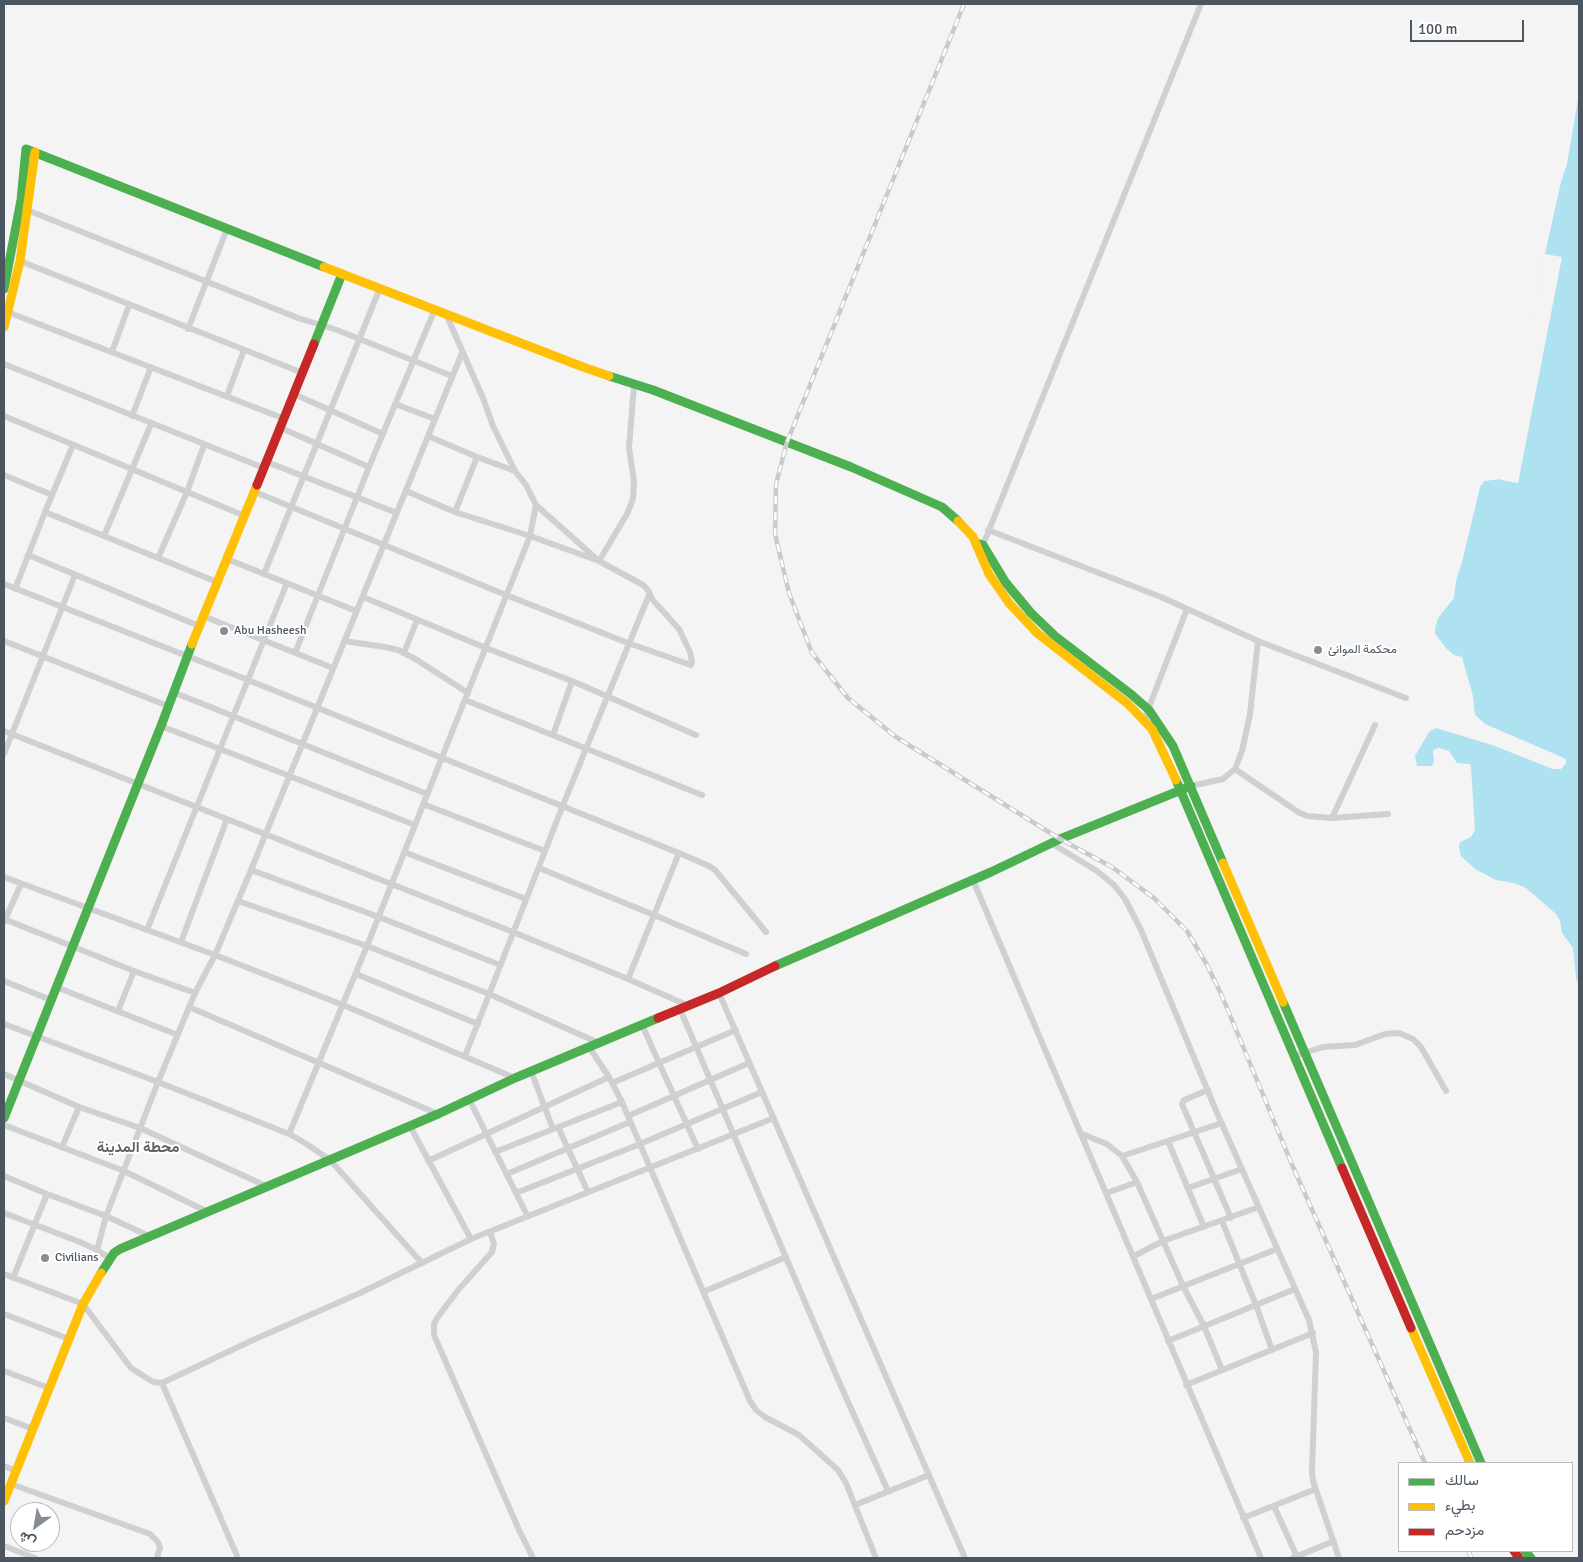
<!DOCTYPE html>
<html>
<head>
<meta charset="utf-8">
<style>
  body { margin:0 }
  #map { position:relative; width:1583px; height:1562px; overflow:hidden; background:#f4f4f4; font-family:Signika,Vazirmatn,sans-serif }
  canvas { display:block }
  .frame { position:absolute; inset:0; border:5px solid #4a5661; pointer-events:none }
  .legend { position:absolute; left:1398px; top:1462px; width:175px; height:90px; box-sizing:border-box; background:#fff; border:1px solid #b7bbc0; margin:0; padding:6px 9px; list-style:none; font-size:15px; color:#4a5661 }
  .legend li { display:flex; align-items:center; gap:10px; height:25px }
  .legend b { width:25px; border:1px solid #b7bbc0 }
  .north { position:absolute; left:10px; top:1502px; width:50px; height:50px; box-sizing:border-box; background:#fff; border:1px solid #b7bbc0; border-radius:50%; rotate:212deg; font-size:14px; font-weight:700; line-height:20px; text-align:center; color:#4a5661 }
  .north::after { content:''; display:block; margin:auto; width:18px; height:22px; background:#868d94; clip-path:polygon(50% 0,100% 100%,50% 72%,0 100%) }
  .scale { position:absolute; left:1410px; top:20px; width:114px; height:22px; box-sizing:border-box; border:2px solid #4a5661; border-top:0; padding-left:6px; font-size:15px; line-height:18px; white-space:nowrap; color:#4a5661; -webkit-text-stroke:4px #fff; paint-order:stroke }
</style>
</head>
<body>
<div id="map">
<canvas width="1583" height="1562"></canvas>
<div class="frame"></div>
<ul class="legend">
<li><b style="height:6px;background:#4caf50"></b>سالك</li>
<li><b style="height:6px;background:#ffc107"></b>بطيء</li>
<li><b style="height:6px;background:#c62828"></b>مزدحم</li>
</ul>
<div class="north">ش</div>
<div class="scale">100 m</div>
</div>
<script>
const context = document.querySelector('canvas').getContext('2d');
context.lineJoin = 'round';
function paint(path, color) {
  context.fillStyle = color;
  context.fill(path, 'evenodd');
}
function shape(rows) {
  const path = new Path2D();
  for (const r of rows) {
    path.moveTo(r[0], r[1]);
    for (let i = 2; i < r.length; i += 2) path.lineTo(r[i], r[i + 1]);
  }
  return path;
}
function strokePath(path, color, width, dash) {
  context.strokeStyle = color;
  context.lineWidth = width;
  context.lineCap = dash ? 'butt' : 'round';
  context.setLineDash(dash || []);
  context.stroke(path);
}
function label(font, color, halo, rows, align = 'center') {
  context.font = font + ' Signika,Vazirmatn,sans-serif';
  context.lineWidth = 4;
  context.setLineDash([]);
  context.textBaseline = 'middle';
  context.strokeStyle = halo;
  context.fillStyle = color;
  for (const [text, x, y, turn = 0] of rows) {
    context.save();
    context.translate(x, y);
    context.rotate((+turn || 0) * Math.PI / 180);
    context.textAlign = isNaN(turn) ? turn : align;
    if (halo) context.strokeText(text, 0, 0);
    context.fillText(text, 0, 0);
    context.restore();
  }
}
paint(shape([
  [1579,93,1579,987,1576,978,1573,948,1562,933,1560,921,1556,914,1526,888,1514,883,1496,880,1475,869,1461,856,1459,847,1460,842,1471,837,1475,830,1471,767,1470,764,1457,763,1449,751,1439,748,1435,749,1433,751,1434,761,1432,766,1417,766,1415,756,1429,732,1436,728,1492,745,1553,769,1561,769,1566,763,1566,760,1564,758,1485,724,1475,715,1473,696,1462,657,1454,655,1447,649,1435,634,1435,629,1438,618,1454,598,1456,581,1462,562,1480,487,1484,481,1502,479,1545,254,1561,182,1567,164]
]), '#aee2f0');
paint(shape([
  [1545,254,1562,257,1518,483,1501,480]
]), '#f4f4f4');
strokePath(shape([
  [27,210,298,318,337,330,452,376],
  [20,261,303,373],
  [5,311,285,419],
  [188,329,227,229],
  [112,352,129,305],
  [4,364,264,468],
  [294,394,383,434],
  [227,396,244,350],
  [395,404,435,419],
  [4,416,245,516],
  [132,416,151,367],
  [281,428,369,467],
  [428,436,477,457,515,471],
  [267,462,397,513],
  [4,475,52,495,73,445],
  [255,492,506,595,628,643,691,665,692,662,690,652,679,629,652,599,648,590,643,585,599,561,530,536,536,505,526,485,515,471,493,426,483,398,446,314],
  [52,495,45,512,217,582],
  [536,505,599,561,627,514,633,499,634,481,629,448,634,385],
  [455,512,477,457],
  [988,530,1161,597,1258,641,1250,714,1242,751,1235,769,1223,779,1191,786],
  [104,536,151,424],
  [983,545,1201,4],
  [28,555,199,626],
  [158,558,187,492,204,445],
  [227,559,356,611],
  [264,574,380,288],
  [4,584,248,680,679,853,654,915,746,954],
  [15,589,45,512],
  [363,597,486,648,572,681,696,735],
  [203,616,333,668],
  [4,641,168,706],
  [344,641,385,647,398,650,417,660,468,693],
  [1258,641,1406,698],
  [295,653,369,467,435,309],
  [404,653,417,620],
  [173,692,427,794],
  [465,700,702,795],
  [1144,720,1187,609],
  [161,726,415,825],
  [4,731,513,932,628,979,689,1006],
  [553,735,572,681],
  [4,754,75,575],
  [1235,769,1298,812,1307,816,1332,818,1388,814],
  [423,804,545,851],
  [1332,818,1375,725],
  [1051,843,1097,871,1114,885,1125,899,1141,930,1217,1113,1309,1320,1316,1352,1312,1471,1313,1481,1339,1558],
  [404,852,526,899],
  [679,853,709,866,715,870,766,932],
  [539,868,654,915,628,979],
  [251,870,379,917,500,965],
  [4,877,215,955,343,1005,515,1078],
  [973,880,1261,1558],
  [238,901,367,946,489,994,599,1043],
  [4,919,134,971,195,993],
  [4,922,21,884],
  [147,930,287,583],
  [181,942,227,819],
  [356,974,478,1024],
  [4,981,51,1000],
  [56,987,178,1035],
  [719,993,965,1558],
  [189,1007,438,1114],
  [680,1009,840,1384,888,1491],
  [118,1011,134,971],
  [4,1024,158,1082,289,1134,305,1143,330,1160,422,1263],
  [642,1025,698,1149],
  [589,1047,609,1077,622,1102,750,1401,756,1410,765,1417,799,1435,838,1470,846,1483,876,1558],
  [465,1056,563,805,649,595],
  [1295,1056,1323,1047,1355,1045,1385,1034,1399,1033,1413,1039,1421,1047,1446,1091],
  [531,1071,553,1129],
  [4,1074,79,1107,140,1128,266,1186],
  [612,1083,736,1030],
  [1208,1090,1184,1100,1182,1104,1231,1218],
  [469,1099,527,1215],
  [628,1116,749,1063],
  [4,1125,124,1171,208,1212],
  [410,1126,471,1239],
  [558,1127,588,1192],
  [289,1134,367,946,530,536,455,512,406,491],
  [1082,1134,1107,1144,1122,1156,1137,1182,1183,1286,1204,1326,1222,1370],
  [1168,1141,1204,1227],
  [62,1147,79,1107],
  [495,1152,622,1102],
  [1122,1156,1222,1123],
  [428,1161,609,1077],
  [507,1174,630,1122],
  [4,1176,47,1194,106,1216,149,1236],
  [1188,1188,1242,1169],
  [516,1193,640,1144,762,1092],
  [1107,1193,1137,1182],
  [4,1213,80,1242,97,1250,109,1258],
  [1222,1221,1256,1305,1272,1350],
  [490,1232,494,1244,492,1252,459,1289,437,1318,434,1324,434,1335,519,1530,533,1558],
  [97,1250,106,1216,158,1082,195,993,215,955,251,870,462,353],
  [1134,1256,1163,1241,1259,1207],
  [4,1274,83,1304,131,1368,153,1382,162,1383,253,1340,360,1293,471,1239,774,1118],
  [13,1278,47,1194],
  [703,1292,786,1257],
  [1151,1299,1277,1249],
  [4,1314,69,1339],
  [1168,1341,1295,1289],
  [4,1371,49,1388],
  [162,1383,238,1558],
  [1186,1385,1313,1333],
  [4,1418,33,1429],
  [4,1466,16,1471],
  [11,1484,150,1534,158,1542,160,1547,157,1558],
  [855,1505,929,1475],
  [1274,1506,1297,1557],
  [1243,1518,1316,1489],
  [4,1546,35,1558],
  [1293,1558,1334,1541]
]), '#ced0d2', 6);
strokePath(shape([
  [4,289,21,200,26,149,324,267],
  [314,344,342,274],
  [609,376,653,390,851,467,942,507,958,521],
  [976,543,983,545,1006,583,1031,613,1055,636,1132,695,1149,710,1173,746,1223,863],
  [1176,780,1342,1168],
  [775,966,991,872,1060,839,1191,786],
  [1283,1002,1481,1463],
  [4,1118,161,726,192,644],
  [101,1273,114,1253,120,1249,438,1114,515,1078,658,1018],
  [1525,1551,1531,1558]
]), '#4caf50', 9);
strokePath(shape([
  [324,267,583,367,609,376],
  [4,327,20,261,35,152],
  [958,521,973,537,989,574,1009,603,1037,633,1128,704,1152,729,1176,780],
  [192,644,257,485],
  [1223,863,1283,1002],
  [1411,1328,1470,1463],
  [4,1501,83,1304,101,1273]
]), '#ffc107', 9);
strokePath(shape([
  [257,485,314,344],
  [658,1018,719,993,775,966],
  [1342,1168,1411,1328],
  [1514,1551,1519,1558]
]), '#c62828', 9);
const rail = shape([
  [964,4,787,442,776,484,775,534,789,593,812,653,848,698,896,737,1060,839,1112,867,1154,898,1187,931,1207,965,1222,996,1293,1167,1425,1463],
  [1468,1551,1472,1558]
]);
strokePath(rail, '#c9cacc', 4.5);
strokePath(rail, '#fff', 2.5, [8]);
for (const [x, y, r, color] of [
  [224,631,5,"#868d94"],
  [1318,650,5,"#868d94"],
  [45,1258,5,"#868d94"]
]) {
  const dot = new Path2D();
  dot.arc(x, y, r, 0, 2 * Math.PI);
  context.fillStyle = color;
  context.fill(dot);
  strokePath(dot, '#fff', 2);
}
label('12px', '#4a5661', '#fff', [
  ["Abu Hasheesh",234,631],
  ["محكمة الموانئ",1328,650],
  ["Civilians",55,1258]
], 'left');
label('bold 15px', '#5f6368', '#fff', [
  ["محطة المدينة",138,1148]
]);
</script>
</body>
</html>
